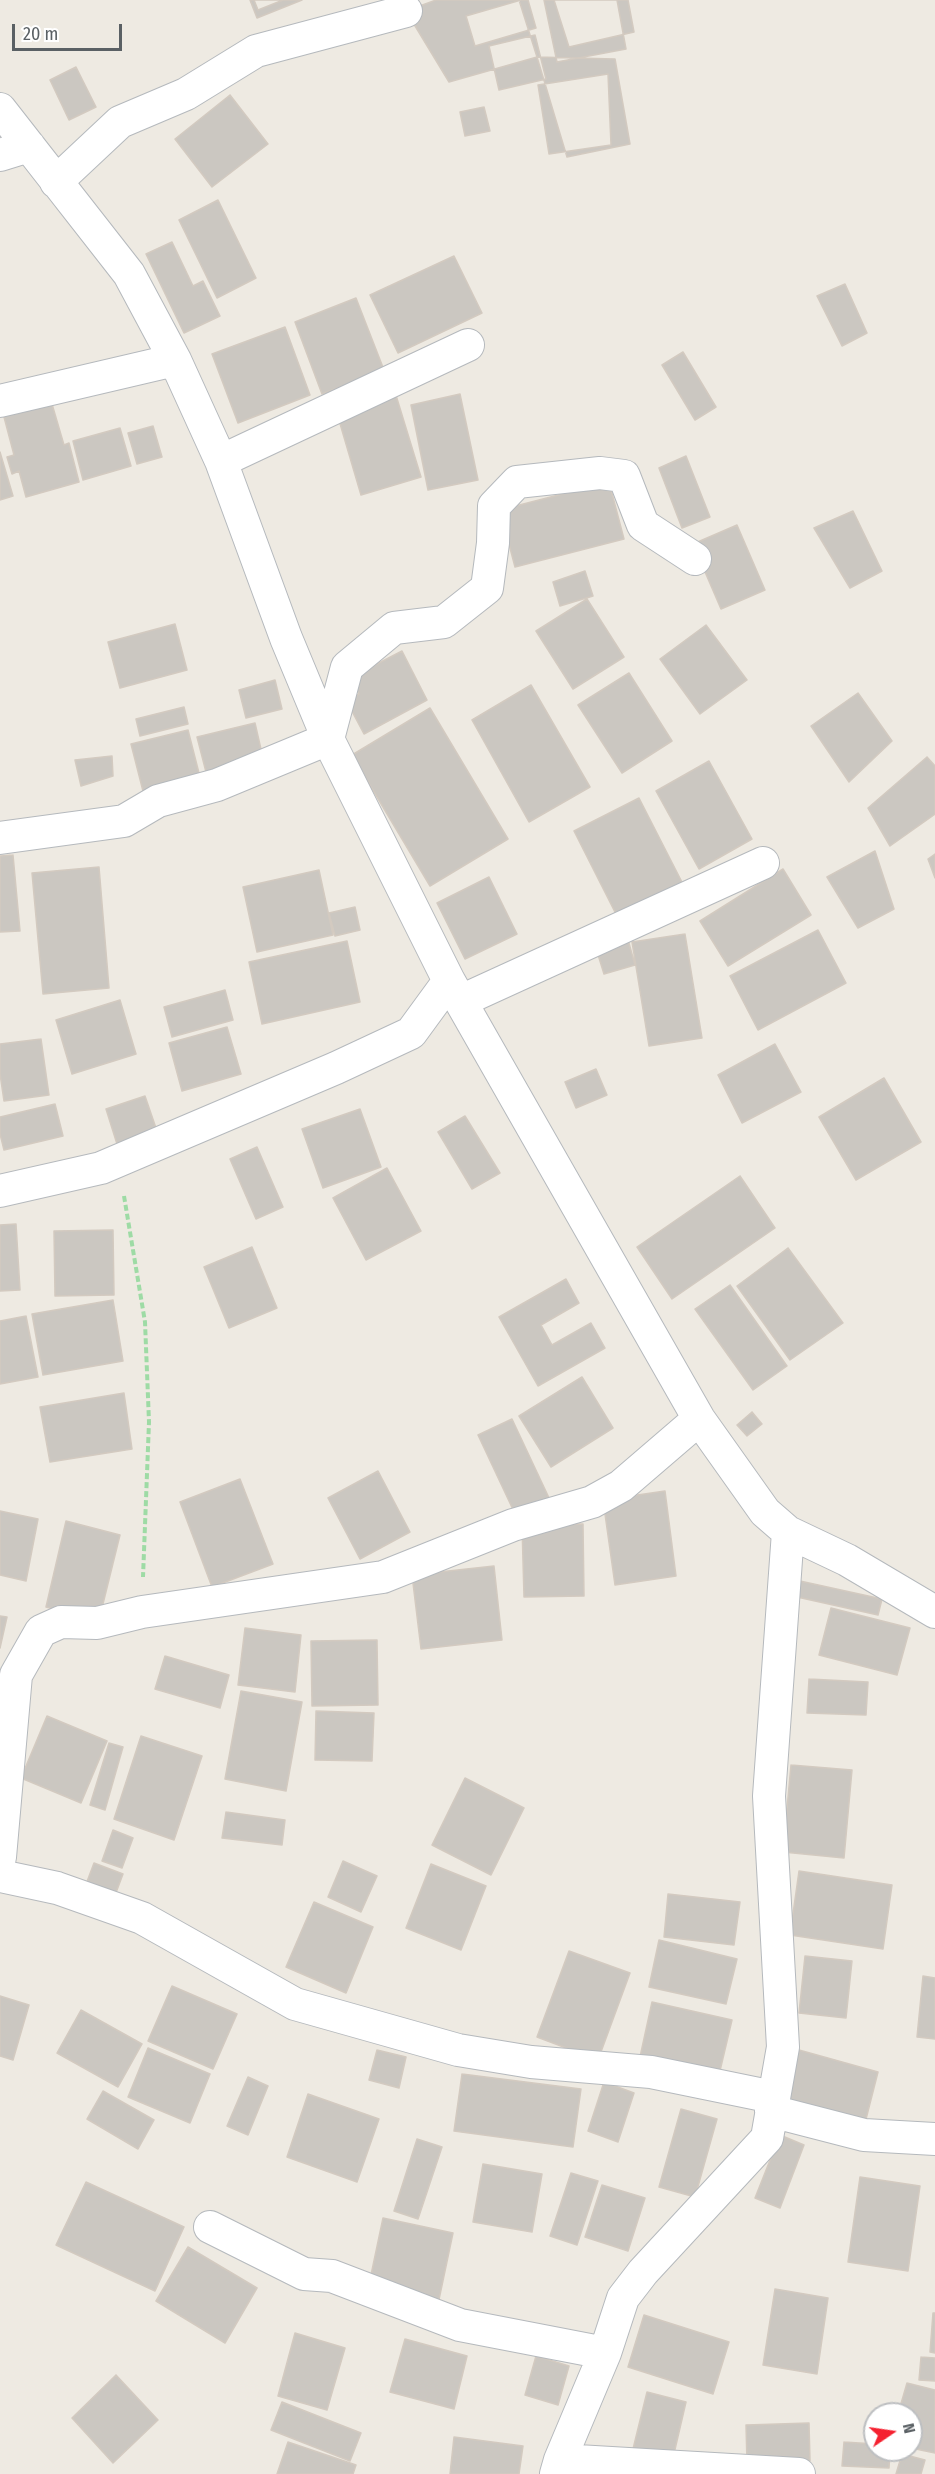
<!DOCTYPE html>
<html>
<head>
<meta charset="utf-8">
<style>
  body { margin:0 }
  #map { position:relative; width:935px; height:2474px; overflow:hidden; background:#eeeae2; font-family:"Fira Sans Condensed",sans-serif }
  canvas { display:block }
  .north { position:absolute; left:863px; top:2402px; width:60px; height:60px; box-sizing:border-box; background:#fff; border:2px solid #bdbfc1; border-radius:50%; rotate:77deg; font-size:16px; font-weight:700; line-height:24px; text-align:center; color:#5a6064 }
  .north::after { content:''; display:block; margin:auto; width:21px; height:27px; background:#f52130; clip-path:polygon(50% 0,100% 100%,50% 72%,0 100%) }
  .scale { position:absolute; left:12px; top:24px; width:110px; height:27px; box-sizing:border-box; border:3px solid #5a6064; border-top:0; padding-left:8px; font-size:18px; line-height:21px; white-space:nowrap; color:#5a6064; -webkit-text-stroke:4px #fff; paint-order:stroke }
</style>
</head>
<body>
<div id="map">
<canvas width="935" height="2474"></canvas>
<div class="north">N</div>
<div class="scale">20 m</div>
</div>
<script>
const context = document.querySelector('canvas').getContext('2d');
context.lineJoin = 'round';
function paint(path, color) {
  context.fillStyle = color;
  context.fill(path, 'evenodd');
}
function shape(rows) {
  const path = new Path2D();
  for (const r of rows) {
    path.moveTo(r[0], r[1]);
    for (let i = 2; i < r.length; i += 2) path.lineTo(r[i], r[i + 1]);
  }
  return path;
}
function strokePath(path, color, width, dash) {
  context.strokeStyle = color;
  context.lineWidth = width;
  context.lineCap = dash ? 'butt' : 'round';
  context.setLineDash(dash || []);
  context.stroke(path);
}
const building = shape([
  [250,0,302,0,257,18,250,0],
  [254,0,283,0,258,10,254,0],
  [436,0,519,0,537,57,449,82,406,11,436,0],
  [521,0,528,0,536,28,475,46,466,16,521,0],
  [544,0,617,0,626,49,557,62,544,0],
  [554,0,628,0,634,32,569,47,554,0],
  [535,35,546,79,499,90,489,46,535,35],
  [537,57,615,59,630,144,567,157,537,57],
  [76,67,96,107,69,120,50,80,76,67],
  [608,74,611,145,549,154,538,85,608,74],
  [230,95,268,144,212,187,175,139,230,95],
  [484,107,490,131,465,136,460,112,484,107],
  [218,200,256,278,217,298,179,220,218,200],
  [172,242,193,286,203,281,220,316,184,333,146,254,172,242],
  [454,256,482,313,398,353,370,295,454,256],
  [845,284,867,333,842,346,817,296,845,284],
  [356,298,384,370,322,394,295,322,356,298],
  [285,327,310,395,238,423,212,354,285,327],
  [683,352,716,407,695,420,662,365,683,352],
  [395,392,421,477,361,495,336,410,395,392],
  [460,394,478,480,428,490,411,405,460,394],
  [52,404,64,445,69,443,79,482,26,497,19,471,12,474,7,457,14,455,4,417,52,404],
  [153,426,162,457,137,464,128,433,153,426],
  [120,428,131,466,83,480,73,441,120,428],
  [0,452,13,496,0,500,0,452],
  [686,456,710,517,682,528,659,468,686,456],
  [609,482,624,539,515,567,500,510,609,482],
  [853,511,882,571,850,588,814,528,853,511],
  [737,525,765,590,721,609,693,544,737,525],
  [585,571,593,596,560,606,553,582,585,571],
  [587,599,624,657,573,689,536,631,587,599],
  [175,624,187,670,120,688,108,642,175,624],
  [706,625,747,680,700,714,660,659,706,625],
  [402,651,427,700,364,734,346,700,359,694,350,678,402,651],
  [629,673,672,741,622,773,578,705,629,673],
  [275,680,282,709,246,718,239,690,275,680],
  [531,685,590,787,529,822,472,720,531,685],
  [858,693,892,741,849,782,811,726,858,693],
  [184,707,188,724,140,736,136,719,184,707],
  [430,708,508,839,430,886,352,755,430,708],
  [255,723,263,758,206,772,197,737,255,723],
  [188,730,201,781,144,795,131,744,188,730],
  [112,756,113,776,81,786,75,760,112,756],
  [927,757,935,766,935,814,890,846,868,808,927,757],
  [709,761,752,839,699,869,656,791,709,761],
  [639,798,686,890,621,924,574,831,639,798],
  [875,851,894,909,858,928,827,877,875,851],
  [935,854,935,878,928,859,935,854],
  [13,855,20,931,0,932,0,856,13,855],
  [99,867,109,988,43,994,32,873,99,867],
  [783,869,811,915,728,966,700,921,783,869],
  [319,870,333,935,257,952,243,887,319,870],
  [489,877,517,934,465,959,437,903,489,877],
  [355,907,360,930,335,936,329,913,355,907],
  [818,930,846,983,758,1030,730,976,818,930],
  [685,934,702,1038,649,1046,632,942,685,934],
  [627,936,635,965,604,974,595,945,627,936],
  [347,941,360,1002,262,1024,249,962,347,941],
  [225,990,233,1020,172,1037,164,1007,225,990],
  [120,1000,136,1054,72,1074,56,1020,120,1000],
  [227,1027,241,1074,182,1091,169,1043,227,1027],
  [41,1039,49,1095,4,1101,0,1074,0,1044,41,1039],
  [775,1044,801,1092,742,1123,718,1075,775,1044],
  [596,1069,607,1095,576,1108,565,1082,596,1069],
  [884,1078,921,1142,856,1180,819,1117,884,1078],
  [145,1096,157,1131,117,1144,106,1109,145,1096],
  [55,1104,63,1136,4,1150,0,1134,0,1117,55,1104],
  [360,1109,381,1167,323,1188,302,1129,360,1109],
  [465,1116,500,1173,472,1189,438,1132,465,1116],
  [257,1147,283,1207,256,1219,230,1159,257,1147],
  [387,1168,421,1231,366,1260,333,1198,387,1168],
  [740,1176,775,1228,672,1299,637,1247,740,1176],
  [16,1224,20,1290,0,1291,0,1225,16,1224],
  [113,1230,114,1295,55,1296,54,1231,113,1230],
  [252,1247,277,1308,229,1328,204,1267,252,1247],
  [788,1248,843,1323,790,1360,737,1286,788,1248],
  [566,1279,579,1303,541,1325,552,1345,591,1323,605,1348,538,1386,499,1317,566,1279],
  [730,1285,787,1366,753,1390,695,1309,730,1285],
  [113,1300,123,1361,43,1375,32,1314,113,1300],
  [26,1316,38,1377,0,1384,0,1321,26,1316],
  [582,1377,613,1428,551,1467,519,1416,582,1377],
  [124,1393,132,1449,50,1462,40,1407,124,1393],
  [752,1412,762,1424,747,1436,737,1425,752,1412],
  [512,1419,550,1500,516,1516,478,1435,512,1419],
  [378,1471,410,1532,360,1559,328,1498,378,1471],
  [240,1479,273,1564,212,1587,180,1502,240,1479],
  [665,1491,676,1576,615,1585,603,1500,665,1491],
  [0,1511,38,1519,26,1581,0,1575,0,1511],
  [66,1521,120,1535,99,1620,46,1607,66,1521],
  [583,1524,584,1596,524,1597,522,1525,583,1524],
  [494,1566,502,1640,421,1649,412,1575,494,1566],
  [800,1581,882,1599,878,1615,797,1597,800,1581],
  [831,1608,910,1628,897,1675,819,1655,831,1608],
  [0,1616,7,1617,0,1648,0,1616],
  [245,1628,301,1635,295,1692,238,1685,245,1628],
  [377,1640,378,1705,312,1706,311,1641,377,1640],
  [165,1656,229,1675,220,1708,155,1689,165,1656],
  [809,1679,868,1682,866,1715,807,1713,809,1679],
  [241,1691,302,1702,286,1791,225,1779,241,1691],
  [316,1711,374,1713,372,1761,315,1760,316,1711],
  [47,1716,107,1741,81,1803,21,1778,47,1716],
  [141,1736,202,1756,174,1840,114,1819,141,1736],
  [109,1743,123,1747,105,1810,90,1805,109,1743],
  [791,1765,852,1770,844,1858,783,1852,791,1765],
  [465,1778,524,1808,491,1875,432,1845,465,1778],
  [226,1812,285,1820,282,1845,222,1838,226,1812],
  [113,1830,133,1838,122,1868,102,1861,113,1830],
  [343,1861,377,1876,361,1912,328,1897,343,1861],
  [94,1863,123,1874,114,1898,85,1887,94,1863],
  [431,1864,486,1886,461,1950,406,1928,431,1864],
  [799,1871,892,1885,883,1949,790,1935,799,1871],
  [668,1894,740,1902,734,1945,664,1937,668,1894],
  [314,1902,373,1927,346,1993,286,1967,314,1902],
  [659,1940,737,1959,726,2004,649,1987,659,1940],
  [569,1951,630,1973,598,2060,537,2037,569,1951],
  [805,1956,852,1961,846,2018,799,2013,805,1956],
  [923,1976,935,1978,935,2039,917,2037,923,1976],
  [172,1986,237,2014,213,2069,148,2041,172,1986],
  [0,1996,29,2005,13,2060,0,2056,0,1996],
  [652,2002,732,2020,719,2075,640,2057,652,2002],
  [81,2010,142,2044,118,2087,57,2053,81,2010],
  [148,2048,210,2074,190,2123,128,2097,148,2048],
  [377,2050,406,2057,399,2088,369,2080,377,2050],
  [799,2050,878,2072,864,2127,785,2105,799,2050],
  [462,2074,581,2089,573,2147,454,2131,462,2074],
  [248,2077,268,2086,248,2135,227,2126,248,2077],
  [604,2082,634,2093,618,2142,588,2131,604,2082],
  [103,2091,154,2120,138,2149,87,2119,103,2091],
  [308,2094,379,2119,357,2182,287,2157,308,2094],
  [681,2109,717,2119,695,2197,659,2187,681,2109],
  [780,2135,804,2145,780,2208,755,2198,780,2135],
  [417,2139,442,2147,418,2219,394,2211,417,2139],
  [483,2164,542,2174,532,2232,473,2222,483,2164],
  [571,2173,598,2181,577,2245,550,2236,571,2173],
  [860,2177,920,2186,908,2271,848,2262,860,2177],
  [86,2182,184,2227,155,2291,56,2245,86,2182],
  [602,2185,645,2198,628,2251,585,2237,602,2185],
  [383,2218,453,2233,437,2309,367,2294,383,2218],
  [188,2247,257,2288,225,2343,156,2301,188,2247],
  [775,2289,828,2298,817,2374,763,2365,775,2289],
  [933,2313,935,2313,935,2353,930,2352,933,2313],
  [644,2315,729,2342,713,2394,628,2367,644,2315],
  [295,2333,345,2348,327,2410,278,2396,295,2333],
  [405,2339,467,2356,454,2409,390,2392,405,2339],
  [536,2356,569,2366,558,2405,525,2395,536,2356],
  [921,2357,935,2358,935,2381,919,2380,921,2357],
  [116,2375,158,2420,113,2463,72,2418,116,2375],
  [907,2383,935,2390,935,2453,911,2448,911,2414,898,2414,907,2383],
  [647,2392,686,2402,673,2458,633,2449,647,2392],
  [282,2402,361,2433,350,2461,271,2430,282,2402],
  [809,2423,810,2461,747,2463,746,2425,809,2423],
  [454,2437,523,2446,519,2474,450,2474,454,2437],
  [288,2442,356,2465,353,2474,277,2474,288,2442],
  [844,2442,875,2444,875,2450,890,2450,889,2468,842,2466,844,2442],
  [902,2454,925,2460,921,2474,896,2474,902,2454]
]);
paint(building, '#cbc7c1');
strokePath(building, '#d3cac0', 1.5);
const street = shape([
  [0,109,129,274,175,360,221,461,286,638,328,739,449,981,699,1419,765,1512,788,1532,847,1560,935,1612],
  [0,155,29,146],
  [56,182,120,122,186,94,256,51,406,11],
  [0,401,175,360],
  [221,461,468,345],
  [0,838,124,821,158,801,217,785,328,739,347,667,394,628,444,622,487,588,493,543,494,506,517,482,600,473,624,476,643,525,695,559],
  [461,1001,763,863],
  [0,1191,101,1168,336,1068,411,1033,449,981],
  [0,1857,16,1675,41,1631,61,1622,97,1623,142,1612,383,1577,513,1525,592,1502,621,1486,699,1419],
  [0,1876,57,1888,142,1918,295,2004,458,2050,531,2062,651,2072,773,2097],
  [771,2111,864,2135,935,2139],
  [210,2227,304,2274,332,2276,460,2325,605,2353],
  [560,2460,799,2474],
  [556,2474,560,2460,605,2353,623,2298,643,2272,767,2138,783,2047,769,1796,788,1532]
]);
strokePath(street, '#b5b9bd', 34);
strokePath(shape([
  [124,1196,145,1322,149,1422,143,1577]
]), '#9edba5', 4, [6, 3]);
strokePath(street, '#fff', 32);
</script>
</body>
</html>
